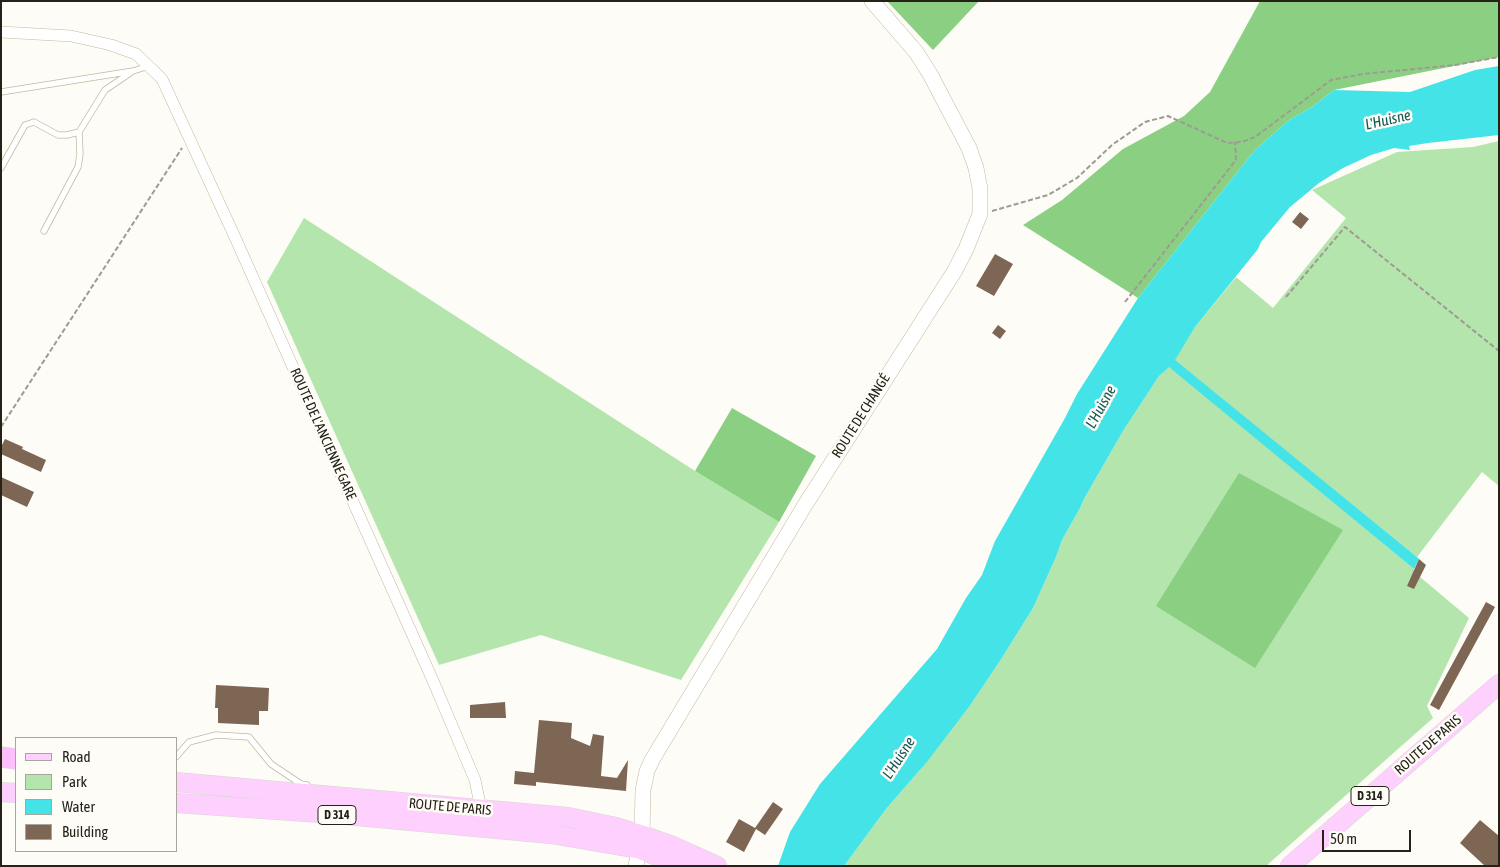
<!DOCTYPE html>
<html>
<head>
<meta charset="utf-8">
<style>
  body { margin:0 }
  #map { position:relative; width:1500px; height:867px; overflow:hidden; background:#fdfcf6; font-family:"Asap Condensed",sans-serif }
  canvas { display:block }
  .frame { position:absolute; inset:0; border:2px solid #262217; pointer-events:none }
  .legend { position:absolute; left:15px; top:737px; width:162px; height:115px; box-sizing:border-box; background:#fdfcf6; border:1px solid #a7a59d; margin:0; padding:6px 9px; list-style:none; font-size:15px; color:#262217 }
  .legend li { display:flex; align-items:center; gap:10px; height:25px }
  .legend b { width:25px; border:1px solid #a7a59d }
  .scale { position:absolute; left:1322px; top:830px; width:89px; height:22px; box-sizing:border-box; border:2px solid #262217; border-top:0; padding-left:6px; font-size:15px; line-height:18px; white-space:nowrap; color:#262217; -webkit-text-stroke:4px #fdfcf6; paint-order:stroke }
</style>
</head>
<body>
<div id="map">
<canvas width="1500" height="867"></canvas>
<div class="frame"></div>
<ul class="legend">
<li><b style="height:6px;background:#fed0fd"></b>Road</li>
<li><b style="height:14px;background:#b4e5ad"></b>Park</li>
<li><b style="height:14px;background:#43e3e7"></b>Water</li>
<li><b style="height:14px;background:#7e6654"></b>Building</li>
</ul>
<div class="scale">50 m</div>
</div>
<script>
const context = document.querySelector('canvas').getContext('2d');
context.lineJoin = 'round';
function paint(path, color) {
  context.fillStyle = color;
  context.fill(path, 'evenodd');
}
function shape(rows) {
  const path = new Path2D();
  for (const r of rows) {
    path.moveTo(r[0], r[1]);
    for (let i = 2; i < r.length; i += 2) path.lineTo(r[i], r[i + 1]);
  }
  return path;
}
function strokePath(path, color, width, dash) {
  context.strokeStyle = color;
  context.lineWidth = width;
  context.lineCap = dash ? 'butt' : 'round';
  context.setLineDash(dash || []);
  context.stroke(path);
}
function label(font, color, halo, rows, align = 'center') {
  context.font = font + ' "Asap Condensed",sans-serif';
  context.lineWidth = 5;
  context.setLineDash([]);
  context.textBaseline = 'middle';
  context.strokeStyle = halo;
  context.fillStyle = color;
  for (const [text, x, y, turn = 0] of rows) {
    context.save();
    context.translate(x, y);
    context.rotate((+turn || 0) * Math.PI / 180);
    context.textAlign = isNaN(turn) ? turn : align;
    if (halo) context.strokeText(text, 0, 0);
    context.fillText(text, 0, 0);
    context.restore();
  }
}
paint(shape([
  [1499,141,1499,486,1482,472,1417,557,1174,360,1195,327,1236,277,1273,308,1346,218,1312,190,1397,152,1473,147],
  [304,218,695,471,779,522,681,680,541,635,439,665,267,282],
  [1169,366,1414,569,1414,572,1469,618,1427,706,1433,718,1266,866,844,866,886,809,919,771,969,707,1000,661,1033,608,1056,557,1062,540,1080,508,1084,499,1123,431,1159,376]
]), '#b4e5ad');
paint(shape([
  [887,1,979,1,933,50],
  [1260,1,1499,1,1499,57,1334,90,1312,107,1289,120,1254,151,1138,298,1023,225,1062,200,1123,149,1184,116,1210,92],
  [732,408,816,456,779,522,695,471],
  [1239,473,1343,530,1255,668,1156,606]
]), '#8bd082');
paint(shape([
  [1499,66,1499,135,1428,143,1409,146,1410,150,1394,148,1371,155,1343,168,1319,183,1290,207,1261,242,1258,249,1195,327,1175,360,1417,557,1419,559,1414,569,1169,367,1159,376,1123,431,1084,499,1080,508,1062,540,1056,557,1033,608,1000,661,969,707,926,763,886,809,844,866,778,866,790,832,820,784,937,649,966,598,982,575,995,541,1065,418,1077,394,1138,298,1254,151,1289,120,1312,107,1334,90,1410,92,1475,70]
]), '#43e3e7');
paint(shape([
  [1300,212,1309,219,1301,229,1292,222],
  [995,254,1013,264,994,296,976,286],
  [998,325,1006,331,1000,339,992,333],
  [5,439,23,447,22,449,46,460,41,472,1,454,1,447],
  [1,477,34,492,27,507,1,495],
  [1419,559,1426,565,1414,589,1407,586],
  [1486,602,1495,607,1439,710,1430,705],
  [216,685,269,688,268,711,259,711,259,725,218,723,218,708,215,708],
  [505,702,506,718,470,718,470,705],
  [539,720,572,723,571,738,590,746,593,734,604,736,601,776,617,778,628,760,626,791,536,782,536,786,514,784,515,771,534,773],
  [773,802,783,809,765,835,756,829,744,852,726,842,739,819,755,828],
  [1480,820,1499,836,1499,866,1485,866,1460,843]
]), '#7e6654');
const service = shape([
  [1,92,133,71,149,66],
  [1,168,25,125,34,122,58,135,67,135,79,132],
  [44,231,78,167,80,154,79,132,105,90,133,71],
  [176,757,189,742,216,735,249,737,271,764,301,784,307,785]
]);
const minor = shape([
  [1,32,71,36,111,45,136,54,162,79,234,235,434,683,475,780,481,809]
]);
const tertiary = shape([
  [642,835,643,790,647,771,652,760,805,505,954,272,966,249,980,214,980,189,976,168,969,148,930,74,916,52,872,1],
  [636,866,639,849]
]);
const primary = shape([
  [176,782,568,817,616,827,642,835,670,845,717,866],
  [1,792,16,793],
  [176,803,335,814,551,834,639,849,682,866],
  [1290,866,1499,684]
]);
const trunk = shape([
  [1,757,16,759]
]);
strokePath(service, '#c2ba9d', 7);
strokePath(minor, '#c2ba9d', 12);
strokePath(tertiary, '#c2ba9d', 16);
strokePath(primary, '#d8d7d5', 20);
strokePath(trunk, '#d8d7d5', 21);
strokePath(shape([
  [992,211,1048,195,1077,178,1112,145,1145,122,1168,116,1227,143,1242,142,1255,137,1331,80,1363,74,1455,65,1499,57],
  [1286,297,1345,227,1499,351],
  [1125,302,1236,160,1235,142],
  [1,427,182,148]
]), '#9d9b92', 2, [5, 2.5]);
strokePath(service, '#fff', 5.5);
strokePath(minor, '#fff', 11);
strokePath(tertiary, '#fff', 15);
strokePath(primary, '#fed0fd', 19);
strokePath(trunk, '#fec0fc', 20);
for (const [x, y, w] of [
  [1370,796,38],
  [337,815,38]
]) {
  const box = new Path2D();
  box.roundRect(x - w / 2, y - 9.5, w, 19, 4);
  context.fillStyle = '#fdfcf6';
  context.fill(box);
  strokePath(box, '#262217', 1);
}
label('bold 12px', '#262217', null, [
  ["D 314",1370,796],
  ["D 314",337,815]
]);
label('14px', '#262217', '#fdfcf6', [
  ["ROUTE DE CHANGÉ",861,416,-58],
  ["ROUTE DE L'ANCIENNE GARE",323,434,66],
  ["ROUTE DE PARIS",1428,745,-41],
  ["ROUTE DE PARIS",450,807,5]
]);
label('italic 15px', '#105455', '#fdfcf6', [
  ["L'Huisne",1388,120,-13],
  ["L'Huisne",1101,407,-61],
  ["L'Huisne",899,758,-57]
]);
</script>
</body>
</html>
